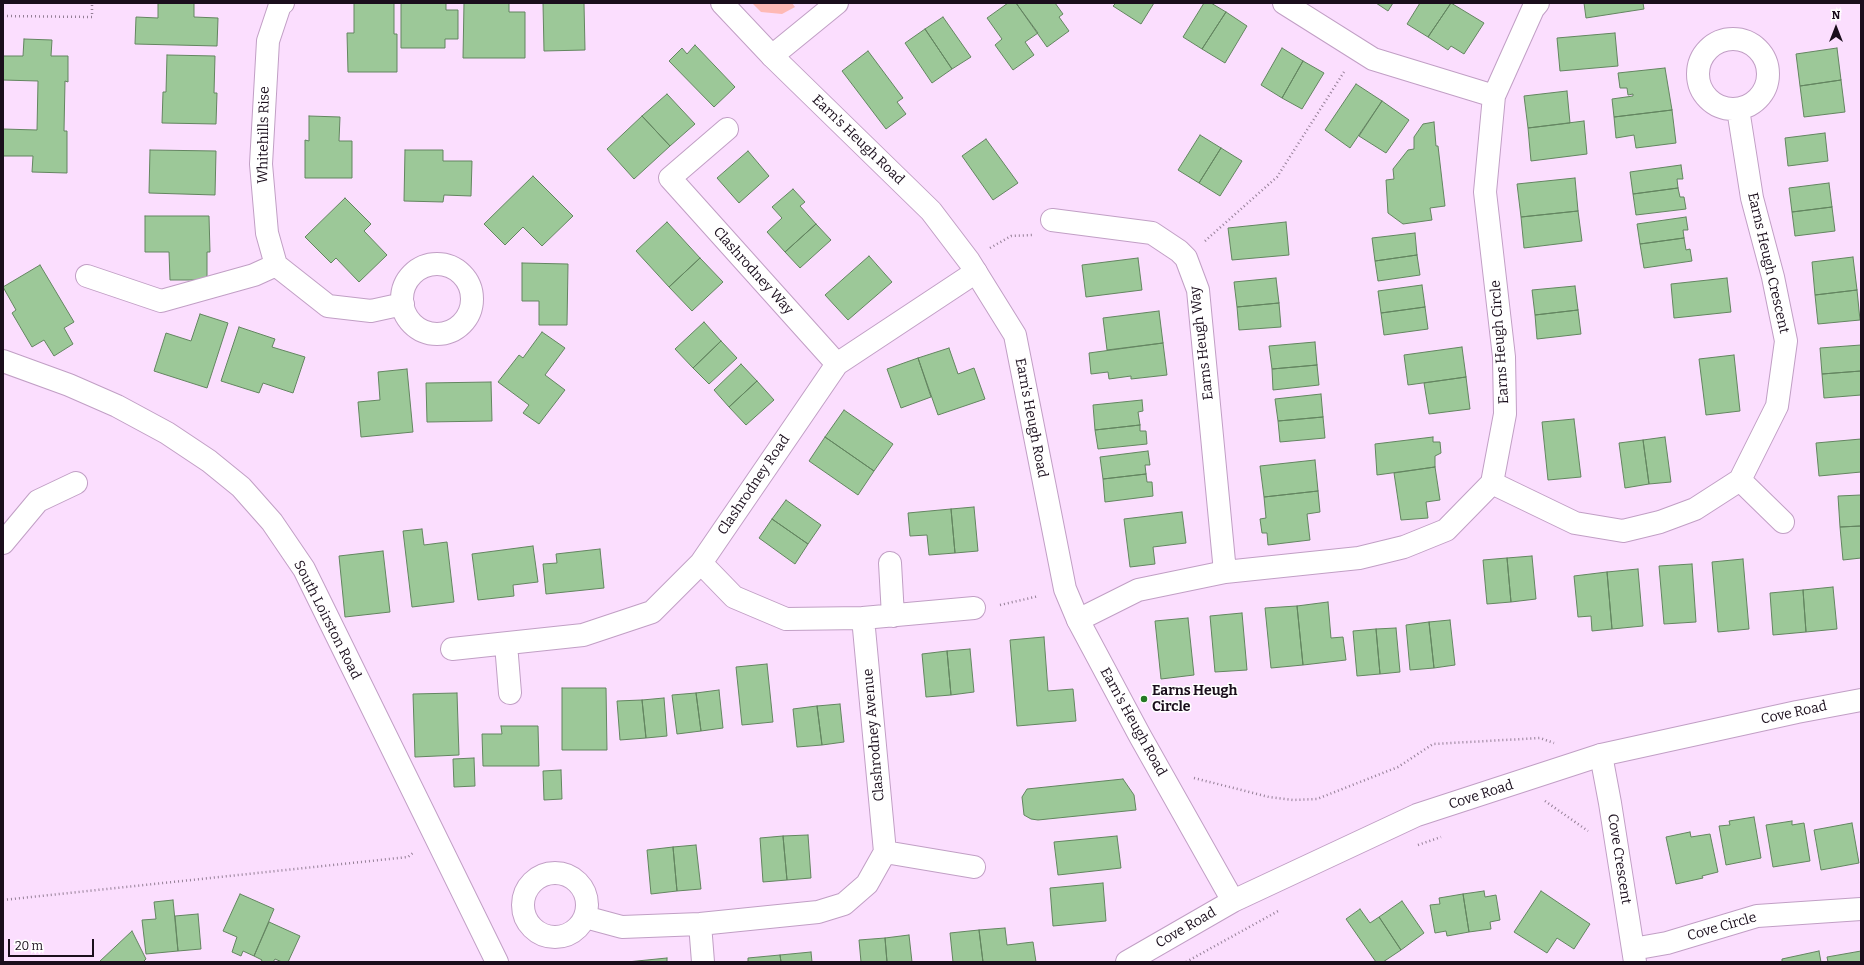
<!DOCTYPE html>
<html>
<head>
<meta charset="utf-8">
<style>
  body { margin:0 }
  #map { position:relative; width:1864px; height:965px; overflow:hidden; background:#fbdefe; font-family:Bitter,serif }
  canvas { display:block }
  .frame { position:absolute; inset:0; border:4px solid #1a0e1c; pointer-events:none }
  .north { position:absolute; left:1816px; top:8px; width:40px; height:40px; -webkit-text-stroke:3px #fff; paint-order:stroke; rotate:0deg; font-size:11px; font-weight:700; line-height:16px; text-align:center; color:#1a0e1c }
  .north::after { content:''; display:block; margin:auto; width:14px; height:18px; background:#1a0e1c; clip-path:polygon(50% 0,100% 100%,50% 72%,0 100%) }
  .scale { position:absolute; left:8px; top:939px; width:86px; height:18px; box-sizing:border-box; border:2px solid #1a0e1c; border-top:0; padding-left:5px; font-size:12px; line-height:14px; white-space:nowrap; color:#1a0e1c; -webkit-text-stroke:3px #fff; paint-order:stroke }
</style>
</head>
<body>
<div id="map">
<canvas width="1864" height="965"></canvas>
<div class="frame"></div>
<div class="north">N</div>
<div class="scale">20 m</div>
</div>
<script>
const context = document.querySelector('canvas').getContext('2d');
context.lineJoin = 'round';
function paint(path, color) {
  context.fillStyle = color;
  context.fill(path, 'evenodd');
}
function shape(rows) {
  const path = new Path2D();
  for (const r of rows) {
    if (r.length === 3) {
      path.moveTo(r[0] + r[2], r[1]);
      path.arc(r[0], r[1], r[2], 0, 2 * Math.PI);
      continue;
    }
    path.moveTo(r[0], r[1]);
    for (let i = 2; i < r.length; i += 2) path.lineTo(r[i], r[i + 1]);
  }
  return path;
}
function strokePath(path, color, width, dash) {
  context.strokeStyle = color;
  context.lineWidth = width;
  context.lineCap = dash ? 'butt' : 'round';
  context.setLineDash(dash || []);
  context.stroke(path);
}
function label(font, color, halo, rows, align = 'center') {
  context.font = font + ' Bitter,serif';
  context.lineWidth = 3;
  context.setLineDash([]);
  context.textBaseline = 'middle';
  context.strokeStyle = halo;
  context.fillStyle = color;
  for (const [text, x, y, turn = 0] of rows) {
    context.save();
    context.translate(x, y);
    context.rotate((+turn || 0) * Math.PI / 180);
    context.textAlign = isNaN(turn) ? turn : align;
    if (halo) context.strokeText(text, 0, 0);
    context.fillText(text, 0, 0);
    context.restore();
  }
}
paint(shape([
  [752,3,792,3,795,7,782,14,761,12]
]), '#feb9b5');
const building = shape([
  [158,3,194,3,194,17,218,18,217,46,135,44,136,17,158,18,158,3],
  [354,3,394,3,394,34,397,34,397,72,348,72,347,33,354,33,354,3],
  [401,3,446,3,446,10,458,10,458,39,445,39,445,48,401,48,401,3],
  [464,3,509,3,509,12,525,12,525,58,463,58,464,3],
  [543,3,584,3,585,50,544,51,543,3],
  [1008,3,1016,3,1038,33,1025,42,1034,55,1013,70,995,45,1002,39,987,18,1008,3],
  [1016,3,1055,3,1063,14,1059,17,1069,31,1047,47,1016,3],
  [1116,3,1154,3,1141,24,1113,6,1116,3],
  [1204,3,1211,3,1226,12,1202,49,1183,37,1204,3],
  [1376,3,1393,3,1388,11,1376,3],
  [1420,3,1451,3,1428,37,1407,24,1420,3],
  [1451,3,1484,23,1464,54,1451,46,1448,50,1428,37,1451,3],
  [1584,3,1643,3,1644,9,1586,18,1584,3],
  [1226,12,1247,26,1225,63,1202,49,1226,12],
  [943,17,971,57,952,69,925,29,943,17],
  [925,29,952,69,932,83,905,43,925,29],
  [1615,33,1618,66,1560,71,1557,38,1615,33],
  [24,39,52,40,51,56,68,56,68,82,65,81,64,131,67,131,67,173,32,172,33,156,3,156,3,129,37,130,38,81,3,80,3,56,23,56,24,39],
  [695,45,735,87,714,107,669,61,682,48,687,54,695,45],
  [1282,48,1303,61,1282,98,1261,85,1282,48],
  [1837,48,1841,80,1800,86,1796,54,1837,48],
  [868,51,903,98,897,102,906,114,886,129,842,71,868,51],
  [167,55,215,56,214,93,217,93,216,124,162,123,163,92,166,92,167,55],
  [1303,61,1324,73,1302,109,1282,98,1303,61],
  [1665,68,1672,110,1614,117,1612,99,1633,96,1633,94,1628,95,1627,88,1620,88,1618,73,1665,68],
  [1841,80,1845,112,1804,117,1800,86,1841,80],
  [1356,84,1382,101,1350,148,1325,130,1356,84],
  [1567,91,1570,123,1528,128,1524,96,1567,91],
  [667,94,695,124,670,146,642,116,667,94],
  [1382,101,1409,120,1386,153,1359,136,1382,101],
  [1672,110,1676,143,1636,148,1634,135,1616,138,1614,117,1672,110],
  [309,116,340,117,339,141,352,141,352,178,305,178,305,140,309,141,309,116],
  [642,116,670,146,634,179,607,149,642,116],
  [1584,121,1587,154,1531,161,1528,128,1584,121],
  [1434,122,1436,146,1438,146,1445,206,1430,208,1432,220,1403,224,1388,213,1386,180,1394,179,1393,169,1408,150,1414,149,1414,137,1423,124,1434,122],
  [1825,133,1828,161,1788,166,1785,138,1825,133],
  [1200,135,1221,148,1199,183,1178,170,1200,135],
  [986,139,1018,183,993,200,962,156,986,139],
  [1221,148,1242,161,1220,196,1199,183,1221,148],
  [150,150,216,151,215,195,149,193,150,150],
  [405,150,443,150,443,161,472,161,471,196,444,195,443,202,404,201,405,150],
  [748,151,769,176,739,203,717,178,748,151],
  [1681,165,1683,179,1677,179,1678,188,1633,194,1630,172,1681,165],
  [533,176,573,216,542,246,523,227,505,245,484,224,533,176],
  [1575,178,1578,211,1521,217,1517,184,1575,178],
  [1829,183,1832,207,1792,212,1789,188,1829,183],
  [1678,188,1680,197,1684,197,1686,209,1636,215,1633,194,1678,188],
  [793,189,805,202,800,206,816,224,785,252,767,232,782,218,772,207,793,189],
  [345,198,371,224,364,231,387,255,359,282,336,258,331,263,305,237,345,198],
  [1832,207,1835,231,1795,236,1792,212,1832,207],
  [1578,211,1582,241,1524,248,1521,217,1578,211],
  [145,216,209,216,210,252,207,252,207,280,170,280,169,252,145,252,145,216],
  [1686,217,1688,230,1683,230,1684,238,1640,244,1637,224,1686,217],
  [667,222,700,258,669,287,636,251,667,222],
  [1286,222,1289,255,1232,260,1228,228,1286,222],
  [816,224,831,240,800,268,785,252,816,224],
  [1415,233,1417,255,1375,261,1372,238,1415,233],
  [1684,238,1686,250,1690,249,1692,261,1644,268,1640,244,1684,238],
  [1417,255,1420,275,1378,281,1375,261,1417,255],
  [869,256,892,282,848,320,825,295,869,256],
  [1853,257,1857,290,1815,295,1812,262,1853,257],
  [700,258,723,282,692,311,669,287,700,258],
  [1138,258,1142,290,1086,297,1082,265,1138,258],
  [522,263,568,264,567,325,539,325,539,301,522,301,522,263],
  [40,265,74,322,64,328,73,344,54,356,44,340,32,347,12,313,16,310,3,287,40,265],
  [1276,278,1279,303,1237,307,1234,282,1276,278],
  [1727,278,1731,312,1674,318,1671,284,1727,278],
  [1422,285,1425,307,1381,313,1378,291,1422,285],
  [1575,286,1578,310,1535,315,1532,290,1575,286],
  [1857,290,1860,320,1818,324,1815,295,1857,290],
  [1279,303,1281,327,1239,330,1237,307,1279,303],
  [1425,307,1428,329,1384,335,1381,313,1425,307],
  [1578,310,1581,334,1537,339,1535,315,1578,310],
  [1159,311,1163,343,1107,350,1103,318,1159,311],
  [200,314,228,323,207,388,154,371,166,333,191,341,200,314],
  [704,322,721,341,693,368,675,349,704,322],
  [239,327,275,339,272,347,305,357,293,393,263,383,259,393,221,381,239,327],
  [542,332,565,348,545,375,565,390,539,424,523,413,529,405,498,382,519,355,523,358,542,332],
  [721,341,737,358,709,384,693,368,721,341],
  [1315,342,1317,365,1272,369,1269,346,1315,342],
  [1163,343,1167,375,1131,379,1131,376,1109,379,1108,372,1091,374,1089,353,1163,343],
  [1861,345,1861,371,1822,374,1820,348,1861,345],
  [1462,347,1466,377,1408,385,1404,355,1462,347],
  [949,348,958,374,974,368,985,399,938,415,918,358,949,348],
  [1734,355,1740,411,1706,415,1699,359,1734,355],
  [918,358,931,397,901,408,887,369,918,358],
  [741,364,757,381,729,407,714,390,741,364],
  [1317,365,1319,385,1273,390,1272,369,1317,365],
  [407,369,413,432,361,437,358,402,380,400,378,372,407,369],
  [1861,371,1861,395,1824,398,1822,374,1861,371],
  [1466,377,1470,409,1429,414,1424,383,1466,377],
  [757,381,774,400,746,425,729,407,757,381],
  [491,382,492,421,427,422,426,383,491,382],
  [1321,394,1323,417,1278,421,1275,399,1321,394],
  [1142,400,1143,411,1138,412,1140,425,1095,430,1093,405,1142,400],
  [844,410,893,444,874,471,825,437,844,410],
  [1323,417,1325,438,1280,442,1278,421,1323,417],
  [1574,419,1581,477,1548,480,1542,422,1574,419],
  [1140,425,1140,431,1146,431,1147,444,1098,449,1095,430,1140,425],
  [825,437,874,471,858,495,809,461,825,437],
  [1433,437,1433,442,1440,442,1441,453,1435,456,1435,467,1377,475,1375,444,1433,437],
  [1665,437,1671,482,1649,484,1643,440,1665,437],
  [1861,439,1861,472,1819,476,1816,443,1861,439],
  [1643,440,1649,484,1625,488,1619,443,1643,440],
  [1148,451,1150,465,1145,465,1146,474,1103,479,1100,457,1148,451],
  [1315,460,1318,491,1264,497,1260,466,1315,460],
  [1435,467,1440,500,1426,502,1428,518,1401,520,1394,473,1435,467],
  [1146,474,1147,482,1152,482,1153,496,1105,502,1103,479,1146,474],
  [1318,491,1320,512,1307,514,1310,540,1268,545,1267,533,1262,533,1260,519,1266,518,1264,497,1318,491],
  [1861,495,1861,526,1840,527,1838,496,1861,495],
  [786,500,821,525,808,544,772,519,786,500],
  [974,507,978,551,955,553,951,509,974,507],
  [951,509,955,553,929,555,927,535,910,536,908,513,951,509],
  [1182,512,1186,543,1153,547,1155,564,1130,567,1124,519,1182,512],
  [772,519,808,544,795,564,759,538,772,519],
  [1861,526,1861,558,1843,560,1840,527,1861,526],
  [422,529,424,545,447,542,454,602,412,607,403,531,422,529],
  [533,546,538,582,513,585,514,596,478,600,472,554,533,546],
  [600,549,604,588,546,594,543,564,557,563,556,554,600,549],
  [383,551,390,612,345,617,339,556,383,551],
  [1532,556,1536,599,1511,602,1507,558,1532,556],
  [1507,558,1511,602,1487,604,1483,560,1507,558],
  [1743,559,1749,629,1718,632,1712,562,1743,559],
  [1692,564,1696,622,1664,624,1659,566,1692,564],
  [1638,569,1643,626,1612,629,1607,572,1638,569],
  [1607,572,1612,629,1592,631,1591,616,1578,617,1574,576,1607,572],
  [1833,587,1837,629,1806,632,1803,590,1833,587],
  [1803,590,1806,632,1773,635,1770,593,1803,590],
  [1328,602,1331,638,1343,637,1346,660,1303,665,1297,606,1328,602],
  [1297,606,1303,665,1271,668,1265,608,1297,606],
  [1242,613,1247,670,1215,672,1210,616,1242,613],
  [1188,618,1194,675,1161,679,1155,621,1188,618],
  [1450,620,1455,665,1434,668,1429,622,1450,620],
  [1429,622,1434,668,1410,670,1406,625,1429,622],
  [1396,628,1400,672,1380,674,1376,629,1396,628],
  [1376,629,1380,674,1357,676,1353,631,1376,629],
  [1044,637,1048,691,1073,689,1076,721,1017,726,1010,640,1044,637],
  [970,649,974,692,951,695,947,651,970,649],
  [947,651,951,695,926,697,922,654,947,651],
  [767,664,773,722,742,725,736,667,767,664],
  [562,688,606,688,607,750,562,750,562,688],
  [719,690,723,728,701,731,696,693,719,690],
  [457,693,459,755,415,757,413,694,457,693],
  [696,693,701,731,677,734,672,695,696,693],
  [664,698,667,736,646,738,642,700,664,698],
  [642,700,646,738,620,740,617,701,642,700],
  [840,704,844,742,822,745,817,706,840,704],
  [817,706,822,745,797,747,793,709,817,706],
  [501,726,538,726,539,766,483,766,482,734,502,734,501,726],
  [474,758,475,786,454,787,453,759,474,758],
  [561,770,562,799,544,800,543,771,561,770],
  [1123,779,1134,795,1136,810,1038,820,1031,819,1024,815,1022,797,1027,789,1123,779],
  [1754,817,1761,858,1726,865,1719,826,1730,825,1729,821,1754,817],
  [1792,821,1792,825,1804,823,1810,861,1773,867,1766,825,1792,821],
  [1852,823,1859,863,1821,870,1814,830,1852,823],
  [1690,832,1691,837,1710,834,1718,872,1702,876,1703,878,1676,884,1666,837,1690,832],
  [808,835,811,878,787,880,783,836,808,835],
  [783,836,787,880,763,882,760,838,783,836],
  [1117,836,1121,868,1058,875,1054,842,1117,836],
  [696,845,701,889,677,891,673,847,696,845],
  [673,847,677,891,651,894,647,850,673,847],
  [1103,883,1106,921,1053,926,1050,888,1103,883],
  [1484,891,1485,897,1496,895,1500,920,1490,922,1491,929,1469,932,1463,894,1484,891],
  [1541,891,1590,924,1574,949,1557,938,1547,953,1514,932,1541,891],
  [240,894,274,909,254,956,243,951,241,956,232,952,237,937,223,931,240,894],
  [1463,894,1469,932,1447,936,1446,931,1435,933,1430,905,1440,904,1439,898,1463,894],
  [173,900,178,951,146,954,142,920,156,919,154,902,173,900],
  [1402,901,1424,933,1401,950,1379,917,1402,901],
  [1360,909,1370,923,1379,917,1401,950,1383,962,1376,962,1346,919,1360,909],
  [198,914,201,949,178,951,175,916,198,914],
  [269,922,300,936,288,962,282,962,275,959,273,962,261,962,262,960,254,956,269,922],
  [1005,928,1007,945,1033,942,1036,962,983,962,979,930,1005,928],
  [979,930,983,962,953,962,950,933,979,930],
  [132,931,146,959,143,962,99,962,132,931],
  [909,935,912,962,887,962,885,938,909,935],
  [885,938,887,962,861,962,859,940,885,938],
  [1819,951,1821,962,1782,962,1782,959,1819,951],
  [1861,951,1861,962,1828,962,1827,957,1861,951],
  [811,952,812,962,781,962,780,955,811,952],
  [780,955,781,962,748,962,748,958,780,955],
  [667,958,667,962,627,962,667,958]
]);
paint(building, '#9cc898');
strokePath(building, '#638560', 1);
const minor = shape([
  [283,3,280,5,268,41,261,164,267,233,276,265,328,306,371,311,403,304],
  [1284,3,1373,59,1494,96],
  [1733,74,35],
  [772,56,837,3],
  [727,129,670,178,837,364],
  [1052,220,1152,233,1179,251,1186,258,1198,290,1225,572],
  [437,299,35],
  [87,276,161,301,254,275,276,265],
  [3,361,69,385,117,406,167,433,209,461,241,487,272,522,304,569,497,962],
  [1740,480,1783,522],
  [1492,483,1575,523,1623,531,1660,522,1695,509,1740,480,1777,406,1786,341,1773,277,1752,198,1738,109],
  [3,543,38,501,76,483],
  [701,563,734,597,786,619,863,618,974,608],
  [890,563,893,616],
  [1078,620,1138,590,1225,572,1359,558,1404,547,1446,530,1492,483,1505,414,1504,357,1485,192,1494,96,1533,9,1538,3],
  [506,644,510,693],
  [452,649,583,635,652,612,701,563,837,364,976,272],
  [1601,755,1610,803,1635,962],
  [885,852,974,867],
  [555,905,32],
  [585,917,622,927,700,924,818,912,844,904,867,884,885,852,863,618],
  [700,924,703,962],
  [1633,949,1667,943,1757,916,1861,909]
]);
const tertiary = shape([
  [722,3,772,56,931,211,969,261,1015,335,1065,589,1078,620,1140,736,1233,901],
  [1127,962,1233,901,1417,815,1601,755,1797,712,1861,700]
]);
strokePath(minor, '#c19fc5', 24);
strokePath(tertiary, '#c19fc5', 24);
strokePath(shape([
  [3,16,92,17,92,3],
  [1205,241,1277,177,1344,72],
  [990,248,1011,236,1032,235],
  [1000,605,1039,596],
  [1194,778,1269,797,1293,800,1317,799,1398,767,1433,744,1540,738,1554,743],
  [1545,801,1588,831],
  [1418,845,1441,837],
  [3,900,408,857,414,852],
  [1186,962,1280,910]
]), '#947f96', 2.5, [1, 3]);
strokePath(minor, '#fff', 22);
strokePath(tertiary, '#fff', 22);
for (const [x, y, r, color] of [
  [1144,699,4,"#247823"]
]) {
  const dot = new Path2D();
  dot.arc(x, y, r, 0, 2 * Math.PI);
  context.fillStyle = color;
  context.fill(dot);
  strokePath(dot, '#fff', 1.5);
}
label('14px', '#1a0e1c', '#fff', [
  ["Whitehills Rise",264,135,-89],
  ["Earn's Heugh Road",858,140,44],
  ["Earns Heugh Crescent",1768,263,77],
  ["Clashrodney Way",753,271,48],
  ["Earns Heugh Circle",1500,342,-94],
  ["Earns Heugh Way",1202,343,-97],
  ["Earn's Heugh Road",1031,418,79],
  ["Clashrodney Road",754,485,-56],
  ["South Loirston Road",327,620,63],
  ["Cove Road",1794,713,-12],
  ["Earn's Heugh Road",1133,722,61],
  ["Clashrodney Avenue",874,735,-95],
  ["Cove Road",1481,795,-18],
  ["Cove Crescent",1619,859,81],
  ["Cove Circle",1722,927,-16],
  ["Cove Road",1186,928,-30]
]);
label('bold 14px', '#1a0e1c', '#fff', [
  ["Earns Heugh",1152,691],
  ["Circle",1152,707]
], 'left');
</script>
</body>
</html>
